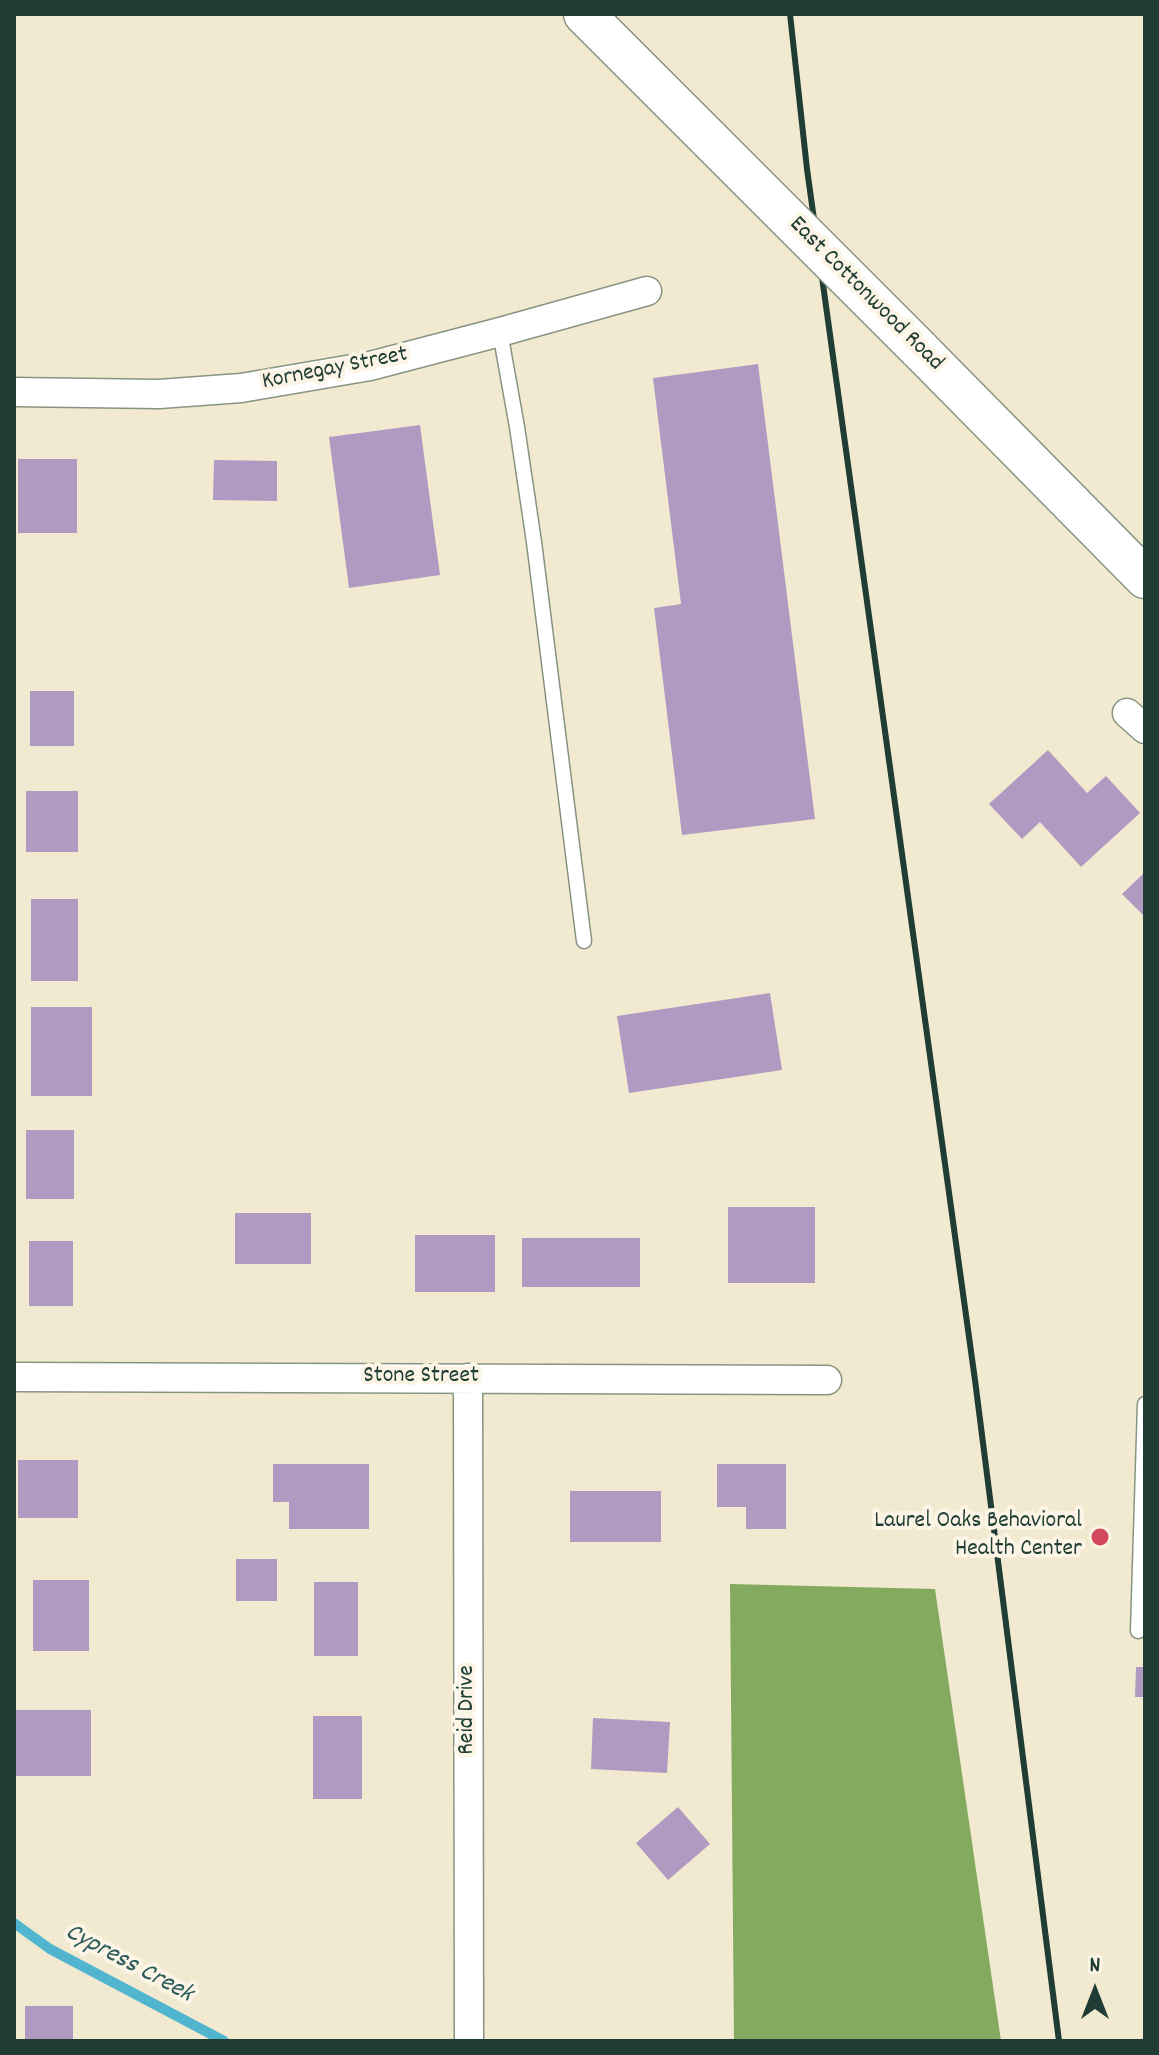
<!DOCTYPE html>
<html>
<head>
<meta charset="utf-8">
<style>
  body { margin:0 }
  #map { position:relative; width:1159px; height:2055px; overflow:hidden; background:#f2ead0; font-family:Dekko,sans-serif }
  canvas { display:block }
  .frame { position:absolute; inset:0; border:16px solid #1f3d34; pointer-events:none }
  .north { position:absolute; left:1055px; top:1951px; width:80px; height:80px; -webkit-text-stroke:6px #fcf5e5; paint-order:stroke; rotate:0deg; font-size:22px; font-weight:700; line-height:32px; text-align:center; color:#1f3d34 }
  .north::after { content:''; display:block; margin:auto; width:28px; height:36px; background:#1f3d34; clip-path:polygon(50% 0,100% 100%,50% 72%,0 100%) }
</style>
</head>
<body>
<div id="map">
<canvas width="1159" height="2055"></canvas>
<div class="frame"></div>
<div class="north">N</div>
</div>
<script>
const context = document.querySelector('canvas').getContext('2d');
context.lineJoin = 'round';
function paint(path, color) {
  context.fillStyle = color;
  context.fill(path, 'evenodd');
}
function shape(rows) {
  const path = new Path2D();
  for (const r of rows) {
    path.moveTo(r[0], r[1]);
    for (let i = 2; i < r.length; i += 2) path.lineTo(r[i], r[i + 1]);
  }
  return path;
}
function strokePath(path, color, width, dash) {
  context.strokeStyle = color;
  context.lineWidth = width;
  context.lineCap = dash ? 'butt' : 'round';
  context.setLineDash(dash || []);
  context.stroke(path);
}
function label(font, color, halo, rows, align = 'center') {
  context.font = font + ' Dekko,sans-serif';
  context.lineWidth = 8;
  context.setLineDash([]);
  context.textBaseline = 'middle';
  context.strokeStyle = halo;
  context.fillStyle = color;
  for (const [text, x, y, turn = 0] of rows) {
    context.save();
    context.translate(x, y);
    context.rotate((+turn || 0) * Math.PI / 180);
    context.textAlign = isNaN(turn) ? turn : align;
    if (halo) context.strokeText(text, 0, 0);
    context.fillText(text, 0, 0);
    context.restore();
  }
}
paint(shape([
  [730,1584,935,1589,1001,2041,734,2041]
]), '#84aa60');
strokePath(shape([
  [14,1923,50,1949,224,2041]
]), '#51b5d0', 10);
paint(shape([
  [758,364,815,819,682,835,654,608,681,604,653,378],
  [420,425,440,575,349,588,329,437],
  [18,459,77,459,77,533,18,533],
  [214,460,277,461,277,501,213,500],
  [30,691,74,691,74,746,30,746],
  [1048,750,1087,793,1106,776,1140,813,1081,867,1040,822,1022,839,989,804],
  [26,791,78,791,78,852,26,852],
  [1145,872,1145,917,1122,894],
  [31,899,78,899,78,981,31,981],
  [770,993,782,1070,629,1093,617,1016],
  [31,1007,92,1007,92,1096,31,1096],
  [26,1130,74,1130,74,1199,26,1199],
  [728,1207,815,1207,815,1283,728,1283],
  [235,1213,311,1213,311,1264,235,1264],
  [415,1235,495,1235,495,1292,415,1292],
  [522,1238,640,1238,640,1287,522,1287],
  [29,1241,73,1241,73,1306,29,1306],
  [18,1460,78,1460,78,1518,18,1518],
  [273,1464,369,1464,369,1529,289,1529,289,1502,273,1502],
  [717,1464,786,1464,786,1529,746,1529,746,1507,717,1507],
  [570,1491,661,1491,661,1542,570,1542],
  [236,1559,277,1559,277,1601,236,1601],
  [33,1580,89,1580,89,1651,33,1651],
  [314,1582,358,1582,358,1656,314,1656],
  [1136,1667,1145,1667,1145,1697,1135,1697],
  [15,1710,91,1710,91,1776,15,1776],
  [313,1716,362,1716,362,1799,313,1799],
  [593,1718,670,1722,667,1773,591,1769],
  [678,1807,710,1844,668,1880,636,1843],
  [25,2006,73,2006,73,2041,25,2041]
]), '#b19ac2');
const lane = shape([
  [500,332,517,427,534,542,584,941],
  [1138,1631,1145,1404]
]);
const street = shape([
  [14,392,159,394,241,388,370,366,500,332,647,291],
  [1127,713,1145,729],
  [14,1377,827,1380],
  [468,1378,469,2041]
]);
const secondary = shape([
  [584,14,710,140],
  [919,349,1145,578]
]);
strokePath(lane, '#889482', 17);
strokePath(street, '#889482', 31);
strokePath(secondary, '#889482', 43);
strokePath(lane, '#fff', 14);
strokePath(street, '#fff', 28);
strokePath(secondary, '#fff', 40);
strokePath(shape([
  [790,14,807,169,975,1380,1059,2041]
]), '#1f3d34', 6);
const secondaryBridge = shape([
  [710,140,919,349]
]);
strokePath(secondaryBridge, '#889482', 43, []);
strokePath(secondaryBridge, '#fff', 40);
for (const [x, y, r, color] of [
  [1100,1537,10,"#d1495b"]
]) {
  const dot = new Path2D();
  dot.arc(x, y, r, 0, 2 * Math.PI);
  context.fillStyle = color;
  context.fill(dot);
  strokePath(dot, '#fcf5e5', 3);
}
label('24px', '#1f3d34', '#fcf5e5', [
  ["East Cottonwood Road",865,295,45],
  ["Kornegay Street",335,370,-11],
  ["Stone Street",421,1378],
  ["Reid Drive",469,1710,-90]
]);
label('24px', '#1f3d34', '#fcf5e5', [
  ["Laurel Oaks Behavioral",1082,1523],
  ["Health Center",1082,1551]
], 'right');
label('italic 26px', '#2c5b5b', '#fcf5e5', [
  ["Cypress Creek",128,1965,28]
]);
</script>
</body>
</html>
